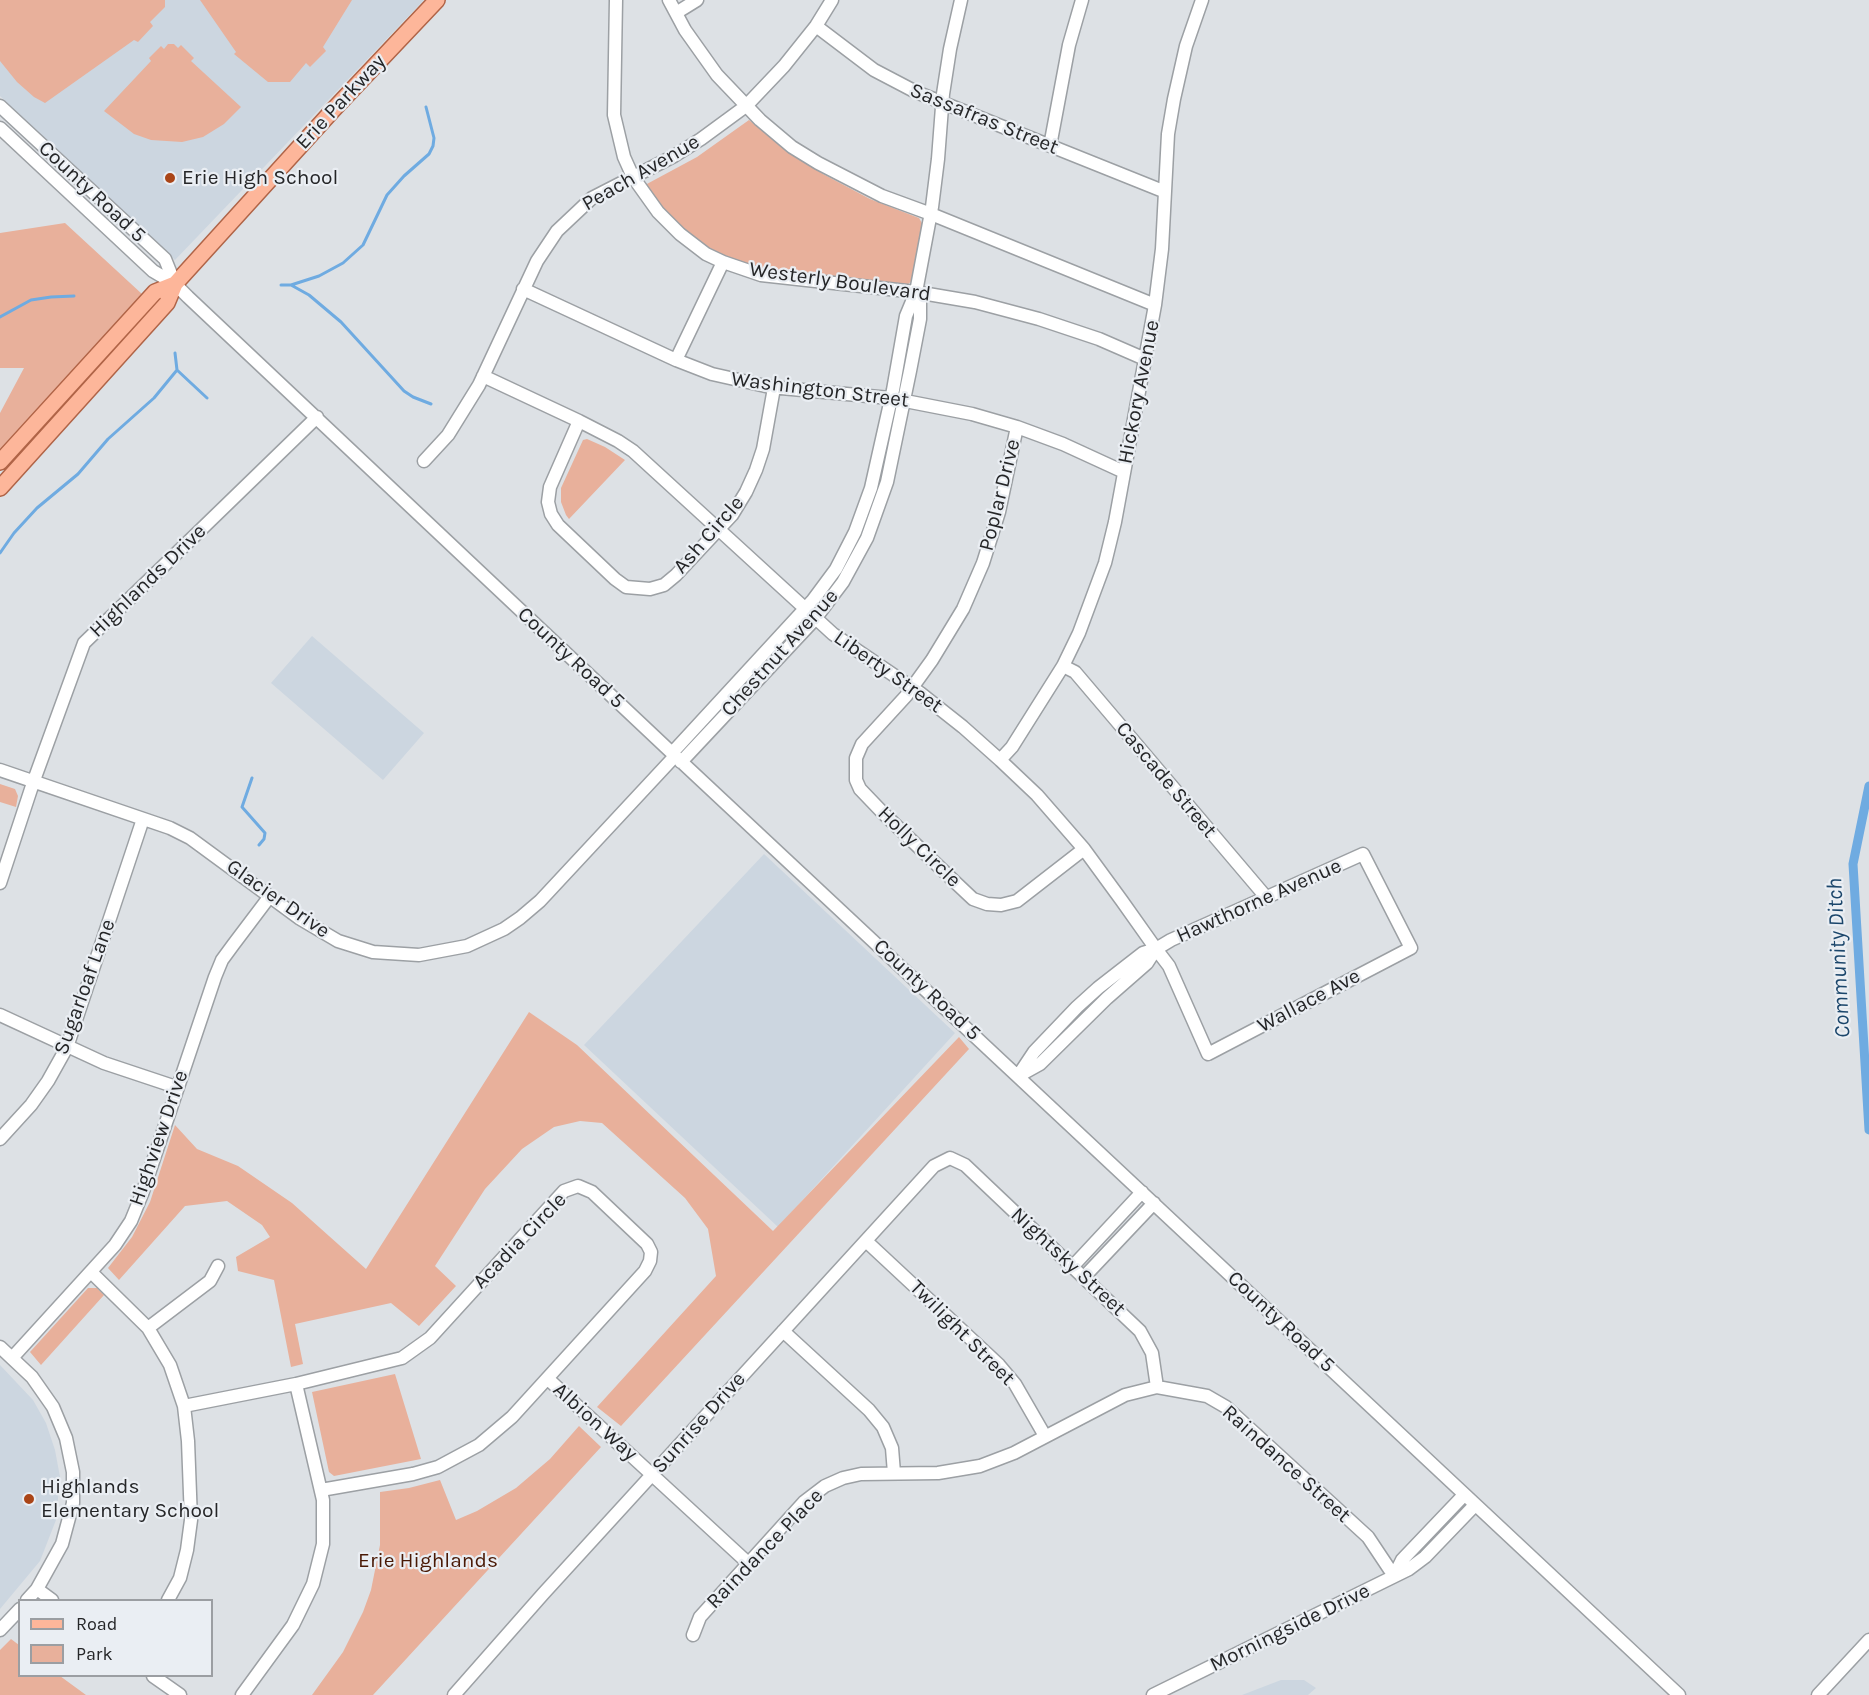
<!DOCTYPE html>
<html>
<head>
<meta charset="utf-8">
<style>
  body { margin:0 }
  #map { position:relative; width:1869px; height:1695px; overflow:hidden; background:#dde1e5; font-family:Karla,sans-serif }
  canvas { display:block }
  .legend { position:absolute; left:18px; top:1599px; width:195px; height:78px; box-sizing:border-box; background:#eaeef3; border:2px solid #9b9ea2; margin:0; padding:8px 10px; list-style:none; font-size:18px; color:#252628 }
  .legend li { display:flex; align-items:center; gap:12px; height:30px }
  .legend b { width:30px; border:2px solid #9b9ea2 }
</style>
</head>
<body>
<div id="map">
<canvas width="1869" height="1695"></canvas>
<ul class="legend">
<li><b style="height:8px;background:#fdb69a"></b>Road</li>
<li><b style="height:16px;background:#e8b09b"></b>Park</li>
</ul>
</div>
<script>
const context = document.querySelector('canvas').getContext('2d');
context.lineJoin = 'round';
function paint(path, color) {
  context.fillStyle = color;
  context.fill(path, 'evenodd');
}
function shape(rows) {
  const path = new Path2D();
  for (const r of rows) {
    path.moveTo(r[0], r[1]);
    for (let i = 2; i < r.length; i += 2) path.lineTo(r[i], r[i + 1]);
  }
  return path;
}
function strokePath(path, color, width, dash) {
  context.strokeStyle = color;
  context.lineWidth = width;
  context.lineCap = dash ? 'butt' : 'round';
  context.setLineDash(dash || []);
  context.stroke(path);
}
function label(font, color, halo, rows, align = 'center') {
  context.font = font + ' Karla,sans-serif';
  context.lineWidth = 4.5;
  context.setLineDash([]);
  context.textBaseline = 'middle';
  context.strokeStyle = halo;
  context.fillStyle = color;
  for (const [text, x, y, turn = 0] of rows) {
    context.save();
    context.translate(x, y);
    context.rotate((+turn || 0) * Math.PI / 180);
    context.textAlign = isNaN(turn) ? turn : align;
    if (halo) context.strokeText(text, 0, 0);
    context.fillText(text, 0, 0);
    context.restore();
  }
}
paint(shape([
  [0,0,424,0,175,260,0,96],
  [312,636,424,733,383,780,271,683],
  [764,854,955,1033,778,1227,584,1045],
  [0,1365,33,1400,46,1423,55,1450,60,1477,56,1520,40,1561,0,1609],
  [1281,1680,1304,1680,1316,1688,1308,1695,1242,1695]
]), '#ccd6e0');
paint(shape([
  [0,0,165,0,165,7,150,22,153,26,138,42,134,40,45,103,34,97,17,82,0,61],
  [200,0,352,0,323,47,326,51,310,67,306,63,290,82,268,82,234,54,236,52],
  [168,44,174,44,178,48,181,45,194,58,191,61,241,107,224,124,203,137,182,142,151,140,134,134,104,111,151,61,149,58,161,46,164,49],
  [749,120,785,149,823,174,870,199,919,218,923,225,913,280,907,285,765,271,716,253,686,233,663,210,645,185,697,157],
  [65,223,142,294,0,450,0,413,24,368,0,368,0,233],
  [587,439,605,447,625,460,569,519,566,515,561,502,561,488,583,440],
  [0,784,15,789,18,796,16,807,0,802],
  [529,1012,577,1045,773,1231,959,1037,969,1049,621,1426,597,1407,716,1276,708,1229,685,1198,602,1123,580,1121,554,1127,522,1149,485,1189,435,1266,456,1286,419,1326,391,1303,295,1324,303,1364,291,1367,274,1280,238,1271,236,1257,270,1237,262,1225,227,1201,185,1206,119,1280,108,1268,132,1237,150,1202,175,1125,197,1149,238,1166,292,1203,366,1269],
  [88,1288,97,1288,104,1295,41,1365,30,1352],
  [395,1374,421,1459,334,1476,329,1472,312,1392],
  [579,1426,601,1447,373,1695,312,1695,343,1652,363,1612,371,1590,380,1545,380,1492,409,1488,440,1480,456,1520,477,1511,516,1488,550,1459],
  [11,1639,19,1645,20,1676,60,1676,86,1695,0,1695,0,1650]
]), '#e8b09b');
strokePath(shape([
  [281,285,291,285,309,295,341,322,404,391,413,397,431,404],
  [291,285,319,276,343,263,363,245,387,195,404,176,429,154,433,146,434,138,426,107],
  [0,317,31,300,51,297,74,296],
  [177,370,207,398],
  [0,553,14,533,37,508,78,474,108,439,154,398,177,370,175,353],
  [252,778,242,807,265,833,264,839,259,845]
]), '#6fabe1', 3);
strokePath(shape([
  [1869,786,1853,864,1869,1130]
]), '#6fabe1', 9);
const minor = shape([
  [616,0,614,115,624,157,633,177,658,212,680,234,706,254,723,262,761,275,916,292,975,302,1039,319,1099,339,1145,359],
  [669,0,685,30,717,75,760,120,792,147,818,163,882,196,931,214,1155,305],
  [676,13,697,0],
  [816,26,874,70,916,92,1163,191],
  [0,106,165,259,175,284],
  [0,128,153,271,175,284,188,297,672,753,1679,1695],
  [1050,146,1069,45,1082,0],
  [523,289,676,360,712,374,770,387,890,398,972,414,1017,427,1063,444,1124,472],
  [676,360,723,262],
  [483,376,579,421,618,441,633,451,833,634,920,693,963,727,1000,760,1037,795,1084,849,1122,901,1156,949,1169,966,1208,1054,1411,948,1363,854,1171,940,1156,949,1143,953,1098,988,1077,1007,1034,1052,1018,1076],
  [579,421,550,487,548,502,551,514,558,525,615,579,626,587,650,589,664,585,676,575,732,515,746,492,756,470,763,449,774,388],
  [1017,427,999,512,983,563,963,609,932,660,906,696,862,744,856,758,856,780,860,789,883,813,956,883,973,899,987,904,1001,905,1017,901,1084,849],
  [424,461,448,435,479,385,537,261,557,231,592,198,674,156,701,139,746,106,784,66,816,26,832,0],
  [1063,666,1075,672,1266,897],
  [672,753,813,600,836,569,855,532,871,488,893,390,906,316,916,292,932,207,938,159,943,94,950,49,961,0],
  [1000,760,1012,747,1063,666,1079,633,1105,563,1115,522,1155,305,1162,249,1168,134,1174,99,1186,46,1202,0],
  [681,762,815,619,843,582,867,538,887,482,910,371,920,319,920,300,916,292],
  [0,770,170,828,190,838,299,918,338,941,373,952,419,955,467,946,504,929,520,918,540,901,675,756],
  [0,883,33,783,84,643,317,417],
  [0,1015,104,1063,176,1087],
  [1022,1074,1040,1064,1107,998,1147,963,1156,949],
  [0,1139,31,1105,48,1081,67,1047,143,819],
  [866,1241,999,1365,1015,1384,1045,1436],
  [1073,1266,1142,1192],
  [91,1272,148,1328,170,1365,184,1406,188,1441,191,1520,187,1550,180,1578,168,1600],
  [1084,1277,1154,1203],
  [148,1328,210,1281,218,1266],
  [783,1331,869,1410,883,1427,892,1448,894,1473],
  [0,1347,32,1377,53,1407,66,1438,73,1472,73,1503,62,1544,37,1589,27,1600],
  [12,1358,115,1245,131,1221,142,1194,215,977,222,960,233,945,270,896],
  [548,1379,748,1563],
  [184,1406,296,1384,402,1358,430,1338,564,1191,578,1186,592,1192,647,1244,651,1252,650,1261,645,1271,512,1417,479,1445,438,1467,413,1474,321,1490],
  [1394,1576,1402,1560,1464,1495],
  [37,1589,52,1600],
  [0,1630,20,1609],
  [693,1635,700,1617,804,1502,825,1486,843,1478,861,1474,938,1473,980,1466,1014,1453,1125,1395,1157,1387,1207,1396,1226,1407,1368,1537,1394,1576],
  [153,1676,180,1695],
  [242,1695,293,1625,313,1584,323,1544,323,1500,296,1384],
  [454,1695,543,1594,934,1166,950,1158,965,1165,1140,1331,1152,1353,1157,1387],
  [1153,1695,1409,1569,1425,1557,1475,1505],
  [1818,1695,1869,1640]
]);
const major = shape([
  [0,462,155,292,175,284],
  [0,488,167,303,175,284,333,110,437,0]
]);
strokePath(minor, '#9ca0a4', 15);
strokePath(major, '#b06447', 18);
strokePath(minor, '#fff', 12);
strokePath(major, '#fdb69a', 15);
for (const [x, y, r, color] of [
  [170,178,6,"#aa4517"],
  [29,1499,6,"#aa4517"]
]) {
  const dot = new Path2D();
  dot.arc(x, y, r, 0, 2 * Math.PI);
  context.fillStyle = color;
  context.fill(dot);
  strokePath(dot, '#eaeef3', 2);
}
label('21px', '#252628', '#eaeef3', [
  ["Erie Parkway",341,102,-47],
  ["Sassafras Street",984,119,22],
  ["Peach Avenue",641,173,-30],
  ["County Road 5",92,192,43],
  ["Westerly Boulevard",840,282,8],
  ["Washington Street",820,390,7],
  ["Hickory Avenue",1139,392,-79],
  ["Poplar Drive",1000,495,-76],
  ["Ash Circle",709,535,-49],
  ["Highlands Drive",148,581,-44],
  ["Chestnut Avenue",780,653,-48],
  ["County Road 5",571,658,43],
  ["Liberty Street",888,672,35],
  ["Cascade Street",1166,780,50],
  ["Holly Circle",919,847,44],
  ["Glacier Drive",278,899,35],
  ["Hawthorne Avenue",1259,901,-24],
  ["Sugarloaf Lane",85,987,-70],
  ["County Road 5",927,990,43],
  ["Wallace Ave",1309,1001,-28],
  ["Highview Drive",159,1138,-71],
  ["Acadia Circle",520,1241,-46],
  ["Nightsky Street",1068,1262,43],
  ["County Road 5",1281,1322,43],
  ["Twilight Street",962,1333,45],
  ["Albion Way",595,1422,42],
  ["Sunrise Drive",699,1423,-48],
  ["Raindance Street",1286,1464,42],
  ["Raindance Place",765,1549,-46],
  ["Morningside Drive",1290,1628,-26]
]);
label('21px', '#252628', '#eaeef3', [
  ["Erie High School",182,178],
  ["Highlands",41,1487],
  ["Elementary School",41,1511]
], 'left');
label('21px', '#491905', '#eaeef3', [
  ["Erie Highlands",428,1561]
]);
label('italic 22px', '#1b466b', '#eaeef3', [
  ["Community Ditch",1839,958,-93]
]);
</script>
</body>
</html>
